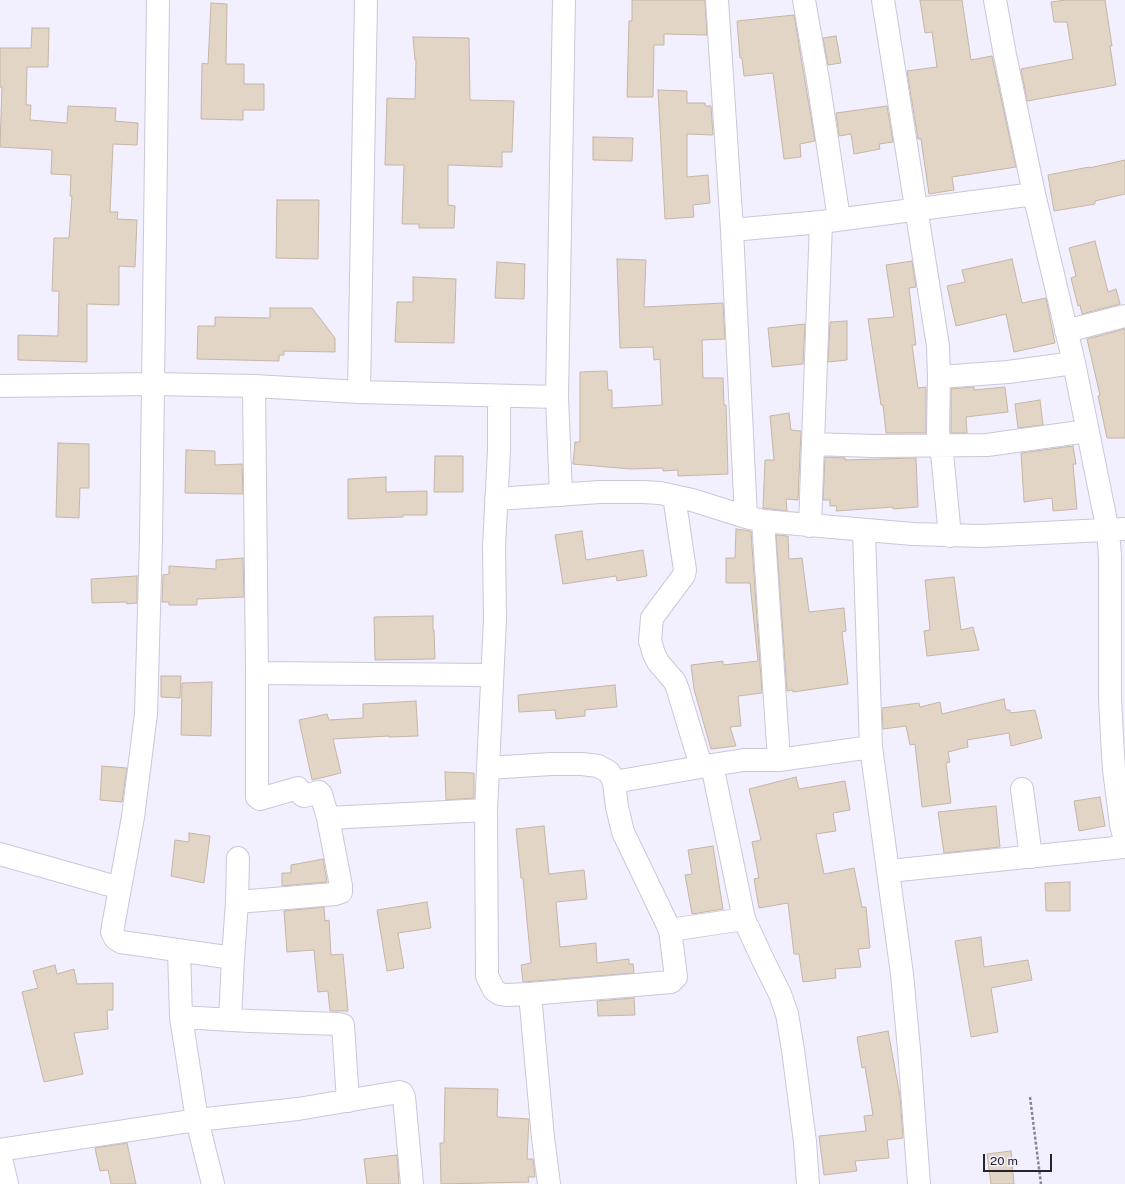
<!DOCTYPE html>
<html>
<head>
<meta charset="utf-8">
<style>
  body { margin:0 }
  #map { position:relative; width:1125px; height:1184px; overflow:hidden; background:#f2efff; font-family:"Public Sans",sans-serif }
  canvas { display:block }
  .scale { position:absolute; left:983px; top:1154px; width:69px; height:18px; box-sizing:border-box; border:2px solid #27252c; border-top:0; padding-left:5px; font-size:12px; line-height:14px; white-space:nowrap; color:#27252c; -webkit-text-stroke:3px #f2efff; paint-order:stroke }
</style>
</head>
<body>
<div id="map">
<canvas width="1125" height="1184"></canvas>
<div class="scale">20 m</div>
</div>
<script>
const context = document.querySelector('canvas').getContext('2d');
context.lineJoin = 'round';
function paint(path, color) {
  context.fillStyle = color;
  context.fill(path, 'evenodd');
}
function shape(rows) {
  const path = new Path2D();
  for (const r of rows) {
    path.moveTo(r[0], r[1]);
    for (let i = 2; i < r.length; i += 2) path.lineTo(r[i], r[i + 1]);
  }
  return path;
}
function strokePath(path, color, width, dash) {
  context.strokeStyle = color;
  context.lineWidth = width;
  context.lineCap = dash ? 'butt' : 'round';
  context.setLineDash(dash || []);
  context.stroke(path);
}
const building = shape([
  [632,0,705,0,707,35,664,34,664,45,654,45,653,97,627,97,629,21,632,21,632,0],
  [920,0,962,0,971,60,992,56,1016,167,952,177,954,190,929,194,921,139,918,139,907,71,937,67,932,32,925,33,920,0],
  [1066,0,1105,0,1112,46,1110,46,1116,85,1027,101,1021,69,1073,59,1067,22,1054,22,1051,2,1066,0],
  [211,3,227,4,226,64,244,64,244,84,264,84,264,110,243,110,243,120,201,119,202,63,208,64,211,3],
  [794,15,815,141,800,144,801,157,784,159,773,73,744,76,742,58,740,58,737,21,794,15],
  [32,28,49,28,48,67,27,67,26,105,31,105,30,120,67,123,68,106,116,108,115,121,138,123,137,145,113,144,110,212,118,212,117,219,137,220,135,267,119,266,119,305,87,304,87,362,18,360,18,335,58,336,59,291,52,291,54,238,69,238,72,196,70,196,71,175,51,174,52,150,0,147,2,87,0,87,0,48,31,48,32,28],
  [836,36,841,63,828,65,823,38,836,36],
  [413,37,469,38,470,100,514,101,512,152,502,152,502,167,448,165,448,205,455,206,454,228,419,228,419,224,402,224,404,165,385,165,387,98,415,99,416,60,415,60,413,37],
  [658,90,687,91,687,103,705,103,705,106,711,106,713,135,687,134,687,177,708,175,710,203,693,205,694,217,665,219,658,90],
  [887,106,893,142,879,144,880,149,854,154,851,134,839,136,836,113,887,106],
  [593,137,633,138,632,161,593,160,593,137],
  [1125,160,1125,194,1095,201,1095,204,1054,211,1048,175,1089,167,1089,168,1125,160],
  [277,200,319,200,318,259,276,258,277,200],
  [1095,241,1108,292,1116,289,1120,304,1082,314,1080,305,1078,306,1071,278,1076,276,1069,248,1095,241],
  [617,259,646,260,644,307,723,303,725,339,702,340,703,378,723,378,724,405,726,405,728,474,678,476,678,470,663,471,663,468,631,469,573,464,575,442,580,442,580,372,607,371,608,390,612,390,612,408,662,405,660,359,654,360,653,347,620,348,617,259],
  [1012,259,1022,303,1046,298,1055,343,1014,352,1006,314,956,326,947,286,965,282,962,270,1012,259],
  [912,261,916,287,909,288,916,345,912,345,918,388,926,387,926,433,886,433,883,405,881,405,868,319,894,317,886,265,912,261],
  [497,262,525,264,524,299,495,298,497,262],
  [413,277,456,279,454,343,395,342,397,302,413,302,413,277],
  [270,308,312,308,335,338,335,352,284,351,284,355,279,355,279,361,197,359,198,326,215,326,215,317,270,318,270,308],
  [847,321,847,360,828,362,830,322,847,321],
  [805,324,803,364,772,367,768,328,805,324],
  [1125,329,1125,438,1107,438,1098,396,1100,395,1087,339,1125,329],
  [974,387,974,390,1005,387,1008,412,966,417,967,433,951,433,951,389,974,387],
  [1040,400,1043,425,1018,428,1015,404,1040,400],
  [789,413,791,430,801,431,798,500,786,499,787,511,763,508,765,460,774,460,770,416,789,413],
  [58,443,89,444,89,488,80,488,79,518,56,517,58,443],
  [1073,446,1076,464,1073,464,1077,509,1053,511,1052,498,1024,502,1021,453,1073,446],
  [186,450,215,451,215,465,242,464,243,494,185,493,186,450],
  [435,456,463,456,463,492,434,492,435,456],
  [825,457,845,458,845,460,916,458,918,507,893,509,893,507,836,511,837,506,830,506,830,500,823,500,825,457],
  [386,477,386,492,427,491,427,515,403,515,403,517,348,519,348,479,386,477],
  [736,529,751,531,762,693,738,696,741,726,730,727,736,746,711,749,694,689,691,665,723,661,723,665,758,661,750,583,726,583,726,558,735,558,736,529],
  [582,531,586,560,643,550,647,576,617,581,616,576,563,584,555,535,582,531],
  [776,535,788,536,789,559,802,558,809,612,844,608,846,631,842,632,848,684,793,692,793,690,787,691,776,535],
  [243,558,244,597,197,599,197,605,169,605,169,602,162,602,163,575,169,574,169,566,216,569,216,560,243,558],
  [137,576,137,603,127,604,127,602,92,603,91,579,137,576],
  [954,577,961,630,973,627,979,650,927,656,924,631,930,630,925,580,954,577],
  [433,616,433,630,434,630,435,659,375,660,374,617,433,616],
  [161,676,181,676,180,698,161,697,161,676],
  [212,682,211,736,181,735,182,683,212,682],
  [615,685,617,707,585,710,585,716,556,719,555,710,519,712,518,695,615,685],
  [1004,699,1006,710,1010,710,1010,713,1035,710,1042,738,1011,746,1009,733,967,740,968,747,948,752,950,762,946,763,951,803,922,807,915,744,910,745,906,726,883,729,882,708,919,703,920,707,940,702,942,714,1004,699],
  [416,701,418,736,389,737,389,736,333,739,341,773,312,780,299,720,327,714,329,720,363,718,363,704,416,701],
  [102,766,127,768,122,802,100,800,102,766],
  [445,772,474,773,474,798,446,800,445,772],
  [796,777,799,789,845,781,850,810,833,813,836,831,816,834,824,874,854,868,862,907,866,907,870,948,858,949,861,967,835,969,836,978,803,982,799,954,794,954,788,903,759,908,754,879,759,878,752,842,761,840,749,789,796,777],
  [1100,797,1105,826,1079,831,1074,801,1100,797],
  [996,806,1000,847,944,853,938,812,996,806],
  [544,826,549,874,584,870,587,899,556,902,560,947,596,943,597,963,629,959,629,964,633,964,634,973,523,982,521,965,531,963,523,878,521,878,516,829,544,826],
  [189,833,210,836,204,883,171,876,175,840,189,842,189,833],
  [713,846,723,909,692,914,685,875,692,874,688,850,713,846],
  [323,859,327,882,282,886,282,873,291,873,291,865,323,859],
  [1070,882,1070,911,1046,911,1045,883,1070,882],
  [427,902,431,928,398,933,404,968,387,971,377,910,427,902],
  [324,907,325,921,329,920,331,955,343,954,348,1011,330,1011,328,991,318,992,314,950,287,952,284,911,324,907],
  [981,937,984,967,1028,960,1032,980,991,988,998,1032,971,1037,955,941,981,937],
  [55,965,57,974,74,969,77,984,113,983,113,1010,107,1010,108,1029,74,1033,83,1074,44,1082,22,992,38,988,33,971,55,965],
  [634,998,635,1015,598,1016,597,1001,634,998],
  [888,1031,900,1096,903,1138,887,1140,889,1158,855,1161,857,1171,824,1175,819,1136,866,1131,864,1116,873,1115,865,1067,862,1068,857,1037,888,1031],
  [445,1088,498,1089,497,1117,529,1119,527,1159,533,1159,535,1177,528,1177,529,1182,441,1184,440,1143,444,1143,445,1088],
  [127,1143,136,1184,111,1184,108,1170,100,1171,95,1148,127,1143],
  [1011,1151,1014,1184,991,1184,987,1154,1011,1151],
  [397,1155,399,1184,367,1184,364,1159,397,1155]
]);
paint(building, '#e3d5c5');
strokePath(building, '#c4b6a7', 1);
const minor = shape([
  [717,0,732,230,746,517],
  [804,0,819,86,839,219],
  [883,0,938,346,939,377,938,432,942,453,950,536],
  [995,0,1005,55,1034,194,1074,363,1108,531,1110,556,1110,698,1112,737,1114,770,1121,824,1125,841],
  [732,230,821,222,1034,194],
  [1066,331,1125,316],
  [939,377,1008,372,1074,363],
  [0,386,153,384,254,386,359,392,557,397],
  [254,386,257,673,257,797,260,799,298,788,302,795,304,796,319,792,321,794,328,818],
  [359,392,366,0],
  [499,396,499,450,494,547,495,619,488,768,551,764,582,764,598,766,609,772,614,782,712,765,744,919,763,960,780,994,787,1014,793,1050,805,1142,808,1184],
  [813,444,873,446,987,445,1087,431],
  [561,495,557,397,564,0],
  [674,496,685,570,684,575,652,618,650,641,654,654,658,662,675,682,678,690,701,766],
  [496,499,600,492,643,492,660,493,692,500,746,517,763,521,913,534,981,536,1125,529],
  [763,521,779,760],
  [810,526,821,222],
  [864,531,871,747,902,974,909,1049,919,1184],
  [257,673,492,675],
  [712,765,744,760,779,760,871,747],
  [488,768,486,810,487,976,494,990,500,994,506,995,530,994,543,1138,549,1184],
  [1022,789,1031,857],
  [0,854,120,888,112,932,115,938,121,942,233,958,230,1020],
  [889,871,1125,847],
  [120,888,133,817,146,714,151,540,158,0],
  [237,902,238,858],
  [670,930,744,919],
  [179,950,181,1017,197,1120,213,1184],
  [233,958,237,902,335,894,341,892,341,886,328,818,486,810],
  [530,994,671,982,676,977,670,930,623,832,617,807,614,782],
  [181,1017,250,1021,338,1024,343,1025,348,1101],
  [0,1150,197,1120,298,1109,399,1092,402,1093,404,1097,412,1184],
  [0,1154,7,1184]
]);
strokePath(minor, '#cac7d9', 24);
strokePath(shape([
  [1030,1097,1041,1184]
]), '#878590', 2.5, [3, 2]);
strokePath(minor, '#fff', 22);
</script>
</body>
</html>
